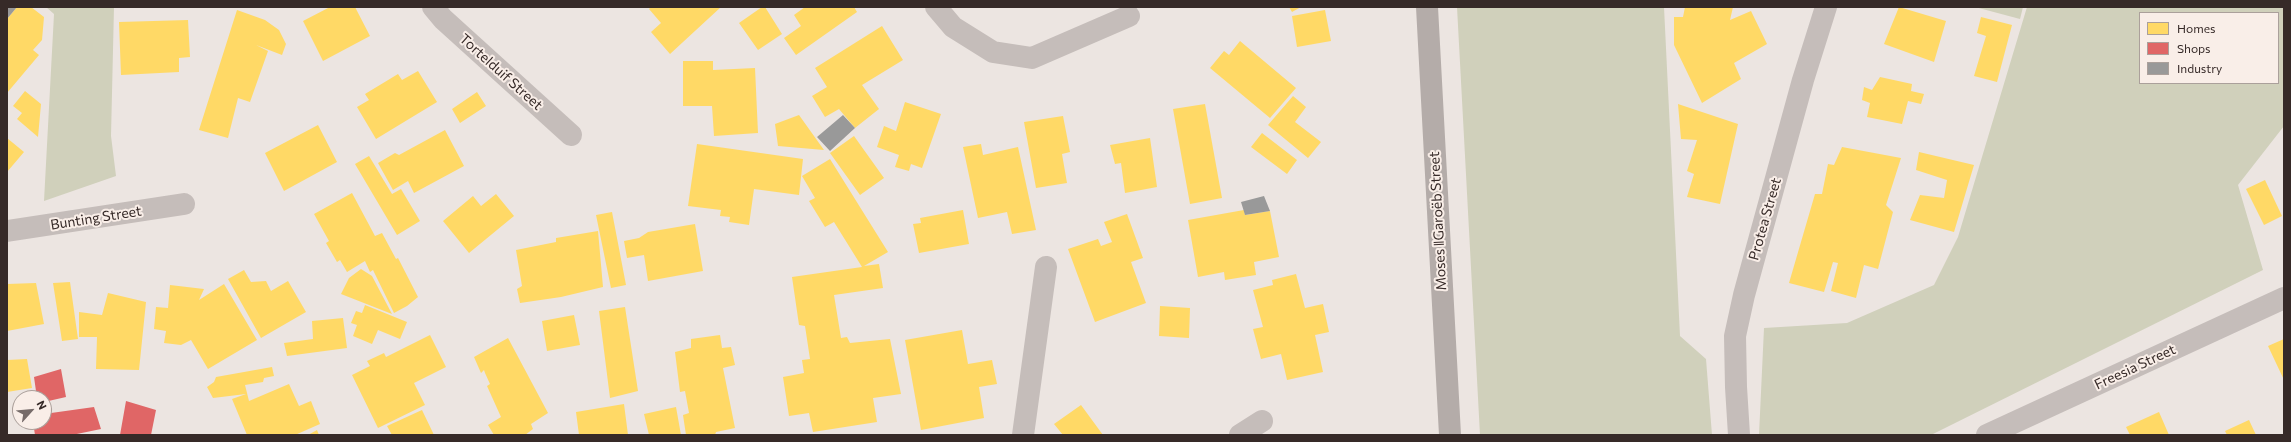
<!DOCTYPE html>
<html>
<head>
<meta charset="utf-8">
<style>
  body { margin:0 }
  #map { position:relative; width:2291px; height:442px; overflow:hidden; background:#ece5e1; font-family:Commissioner,sans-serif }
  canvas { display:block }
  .frame { position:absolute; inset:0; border:8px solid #362a28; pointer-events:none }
  .legend { position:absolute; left:2139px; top:12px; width:140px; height:72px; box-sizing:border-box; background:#f9eee8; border:1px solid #aba09b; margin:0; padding:5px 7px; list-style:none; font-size:12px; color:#362a28 }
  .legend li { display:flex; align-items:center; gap:8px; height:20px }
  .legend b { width:20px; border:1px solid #aba09b }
  .north { position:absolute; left:12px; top:390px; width:40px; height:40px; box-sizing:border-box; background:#f9eee8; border:1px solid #aba09b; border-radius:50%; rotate:63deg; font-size:11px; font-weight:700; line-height:16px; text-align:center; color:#362a28 }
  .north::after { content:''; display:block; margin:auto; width:14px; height:18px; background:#766b69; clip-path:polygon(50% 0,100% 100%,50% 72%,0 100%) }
</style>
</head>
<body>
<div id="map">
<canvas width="2291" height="442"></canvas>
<div class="frame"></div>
<ul class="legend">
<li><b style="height:11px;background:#ffd966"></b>Homes</li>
<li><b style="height:11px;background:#e06666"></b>Shops</li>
<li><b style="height:11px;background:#999"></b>Industry</li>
</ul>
<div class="north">N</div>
</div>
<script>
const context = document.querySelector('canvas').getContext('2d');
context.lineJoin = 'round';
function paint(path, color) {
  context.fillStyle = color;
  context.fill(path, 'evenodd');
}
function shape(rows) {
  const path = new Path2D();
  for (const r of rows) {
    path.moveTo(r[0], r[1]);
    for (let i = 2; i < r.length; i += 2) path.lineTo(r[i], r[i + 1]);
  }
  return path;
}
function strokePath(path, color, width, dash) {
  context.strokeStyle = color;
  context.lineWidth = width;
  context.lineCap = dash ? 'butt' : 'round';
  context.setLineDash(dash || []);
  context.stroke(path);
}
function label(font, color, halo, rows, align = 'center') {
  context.font = font + ' Commissioner,sans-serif';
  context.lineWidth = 4;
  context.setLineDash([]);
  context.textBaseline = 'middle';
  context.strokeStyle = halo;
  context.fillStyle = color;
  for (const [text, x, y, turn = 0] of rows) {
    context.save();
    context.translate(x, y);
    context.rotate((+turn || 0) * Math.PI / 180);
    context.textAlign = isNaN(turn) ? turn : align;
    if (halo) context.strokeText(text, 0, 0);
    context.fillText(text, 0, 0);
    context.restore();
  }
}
paint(shape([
  [46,7,114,7,111,136,116,176,44,201,54,14],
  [1457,7,1664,7,1680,336,1706,359,1712,435,1480,435],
  [1975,7,2023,7,2020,19],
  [2027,7,2284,7,2284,126,2238,185,2263,270,1931,435,1759,435,1764,328,1847,323,1934,285,1958,237],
  [2140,13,2278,13,2278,83,2140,83]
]), '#d0d0bb');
paint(shape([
  [17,7,31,7,44,17,42,40,33,50,39,55,7,93,7,19],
  [330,7,355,7,370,36,323,61,303,21],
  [651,7,721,7,670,54,651,32,661,23,649,9],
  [762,7,765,7,782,34,758,50,739,23],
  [805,7,854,7,857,12,796,55,784,38,801,26,794,15],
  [1289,7,1301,7,1292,12],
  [1685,7,1733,7,1730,20,1751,11,1767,44,1734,63,1741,79,1702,103,1674,45,1674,17,1683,17],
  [1899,7,1946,21,1934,62,1884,44],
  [237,10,265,20,279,30,286,44,282,55,256,45,268,51,250,102,238,98,228,138,199,130],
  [1325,10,1331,41,1297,47,1292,16],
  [1981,17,2012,25,1997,82,1974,76,1986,36,1977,33],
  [188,20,190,57,179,58,179,72,121,75,119,22],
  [882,26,903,60,862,85,879,109,855,128,839,109,825,117,812,96,827,87,815,68],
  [1240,41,1296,88,1270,118,1210,68,1224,51,1229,55],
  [683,61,713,61,713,70,755,68,758,133,714,136,712,106,683,106],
  [418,71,437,102,376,139,357,107,369,100,365,94,398,74,402,80],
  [1880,77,1912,84,1911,91,1924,94,1921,104,1908,101,1902,124,1867,117,1870,103,1862,100,1864,87,1872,90],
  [25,91,41,104,38,137,17,119,22,113,13,106],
  [477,92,486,106,460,123,452,109],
  [1293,96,1306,107,1295,122,1321,142,1308,158,1268,125],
  [905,102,941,114,922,168,911,164,909,171,895,167,899,155,877,147,884,126,896,131],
  [1205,104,1222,198,1190,204,1173,109],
  [1678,104,1738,124,1720,204,1687,197,1694,174,1687,171,1697,140,1681,139],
  [799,115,824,150,778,146,775,124],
  [1063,116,1070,152,1062,154,1067,183,1036,188,1024,122],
  [318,125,337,162,284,191,265,153],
  [445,130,464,166,414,193,408,181,393,190,378,163,395,153,399,155],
  [1262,133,1297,160,1287,174,1251,147],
  [854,136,884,178,860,195,830,153],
  [7,138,24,152,7,172],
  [1150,138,1157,187,1125,193,1121,163,1115,164,1110,145],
  [697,144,803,159,799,195,754,189,749,225,729,222,730,217,720,216,721,210,688,206],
  [981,144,983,155,1018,147,1036,230,1012,234,1007,212,978,218,963,147],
  [1842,147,1901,158,1886,205,1893,212,1878,269,1864,265,1856,298,1831,291,1838,263,1833,262,1824,292,1789,283,1815,194,1822,194,1828,164,1834,165],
  [1919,152,1974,165,1954,232,1910,220,1920,195,1944,198,1947,180,1916,170],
  [369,156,392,194,401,189,420,221,397,235,355,164],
  [830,159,888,252,864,266,879,264,883,288,834,295,841,338,847,337,850,343,890,339,901,394,873,398,877,422,813,432,809,413,789,416,783,377,804,373,802,360,810,359,805,326,799,325,792,277,862,267,834,222,825,227,809,201,815,198,802,176],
  [2265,180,2282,216,2264,225,2246,189],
  [352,193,375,236,382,233,396,259,398,258,418,297,407,306,394,313,373,270,370,272,365,261,347,272,340,260,337,262,326,243,329,241,314,214],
  [496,194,514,216,469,253,443,221,473,196,481,206],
  [963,210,969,244,919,253,913,224,921,223,920,218],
  [1244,210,1245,215,1270,211,1279,257,1254,262,1256,275,1225,280,1224,272,1198,277,1188,220],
  [612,212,626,285,611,288,596,215],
  [1127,214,1143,258,1131,262,1146,303,1095,322,1068,249,1098,239,1101,246,1112,242,1104,222],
  [695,224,703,271,648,281,644,255,627,258,624,241,639,238,648,232],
  [598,231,603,287,561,297,520,303,517,289,522,286,516,250,556,242,556,238],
  [361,269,372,276,392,314,341,294,349,278],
  [244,270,251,282,266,281,271,291,288,281,306,312,261,338,228,279],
  [1296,274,1305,308,1323,304,1329,332,1315,335,1323,372,1287,380,1281,354,1261,359,1253,329,1263,327,1253,290,1273,285,1272,280],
  [70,282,78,339,62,341,53,283],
  [36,283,44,324,7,331,7,284],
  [224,284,257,340,208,369,191,340,181,345,164,343,166,331,154,329,156,307,168,308,170,285,204,289,199,300],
  [108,293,146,302,139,370,96,369,97,337,79,337,79,312,102,315],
  [365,305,407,322,400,339,378,330,372,344,353,336,357,325,351,323,356,311,362,313],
  [1160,306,1190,308,1189,338,1159,336],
  [625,307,638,391,610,398,599,311],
  [574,315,580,345,547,351,542,321],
  [343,318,347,348,287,356,284,343,313,339,312,321],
  [962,330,968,364,992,360,997,384,979,387,984,418,921,430,905,340],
  [430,335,446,367,414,383,425,405,378,428,352,375,370,366,367,361,384,353,386,357],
  [720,335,722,348,731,347,735,365,723,368,735,428,716,432,715,435,686,435,683,415,689,413,685,391,680,392,675,352,691,348,691,339],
  [508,338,548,413,531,424,533,429,525,435,494,435,488,425,501,417,487,386,490,384,485,373,484,370,481,373,474,357],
  [2284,339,2284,380,2268,346],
  [27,359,32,388,7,392,7,360],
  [272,367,274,376,264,378,263,382,245,385,249,401,289,384,299,406,311,401,320,424,295,435,247,435,232,399,246,394,213,398,207,387,214,382,216,377],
  [624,404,628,435,579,435,576,412],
  [1081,405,1103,435,1063,435,1054,424],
  [676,407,681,435,649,435,644,414],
  [422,410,434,435,392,435,387,426],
  [2159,412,2169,435,2130,435,2126,427],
  [2249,420,2256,435,2227,435,2225,431],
  [317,430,319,435,308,435]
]), '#ffd966');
paint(shape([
  [61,369,66,397,44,402,44,398,37,398,34,377],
  [126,401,156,410,151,435,120,435],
  [94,407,101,429,72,435,35,435,33,422,44,422,44,414]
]), '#e06666');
paint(shape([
  [7,7,17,7,7,19],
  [843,115,855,128,830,151,817,137],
  [1264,196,1270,211,1245,215,1241,202]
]), '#999');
strokePath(shape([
  [433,7,443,19,571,135],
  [936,7,953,27,993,52,1032,58,1129,16],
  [7,231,184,204],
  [1023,435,1046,267],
  [1240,435,1262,421],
  [1739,435,1736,387,1735,336,1744,295,1803,80,1826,7],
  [1987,435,2284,298]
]), '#c5bdba', 22);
strokePath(shape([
  [1427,7,1450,435]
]), '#b4aca9', 22);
label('14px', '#362a28', '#f9eee8', [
  ["Tortelduif Street",501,72,42],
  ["Bunting Street",96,218,-9],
  ["Protea Street",1765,219,-74],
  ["Moses ǁGaroëb Street",1438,221,-93],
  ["Freesia Street",2135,367,-25]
]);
</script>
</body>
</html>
